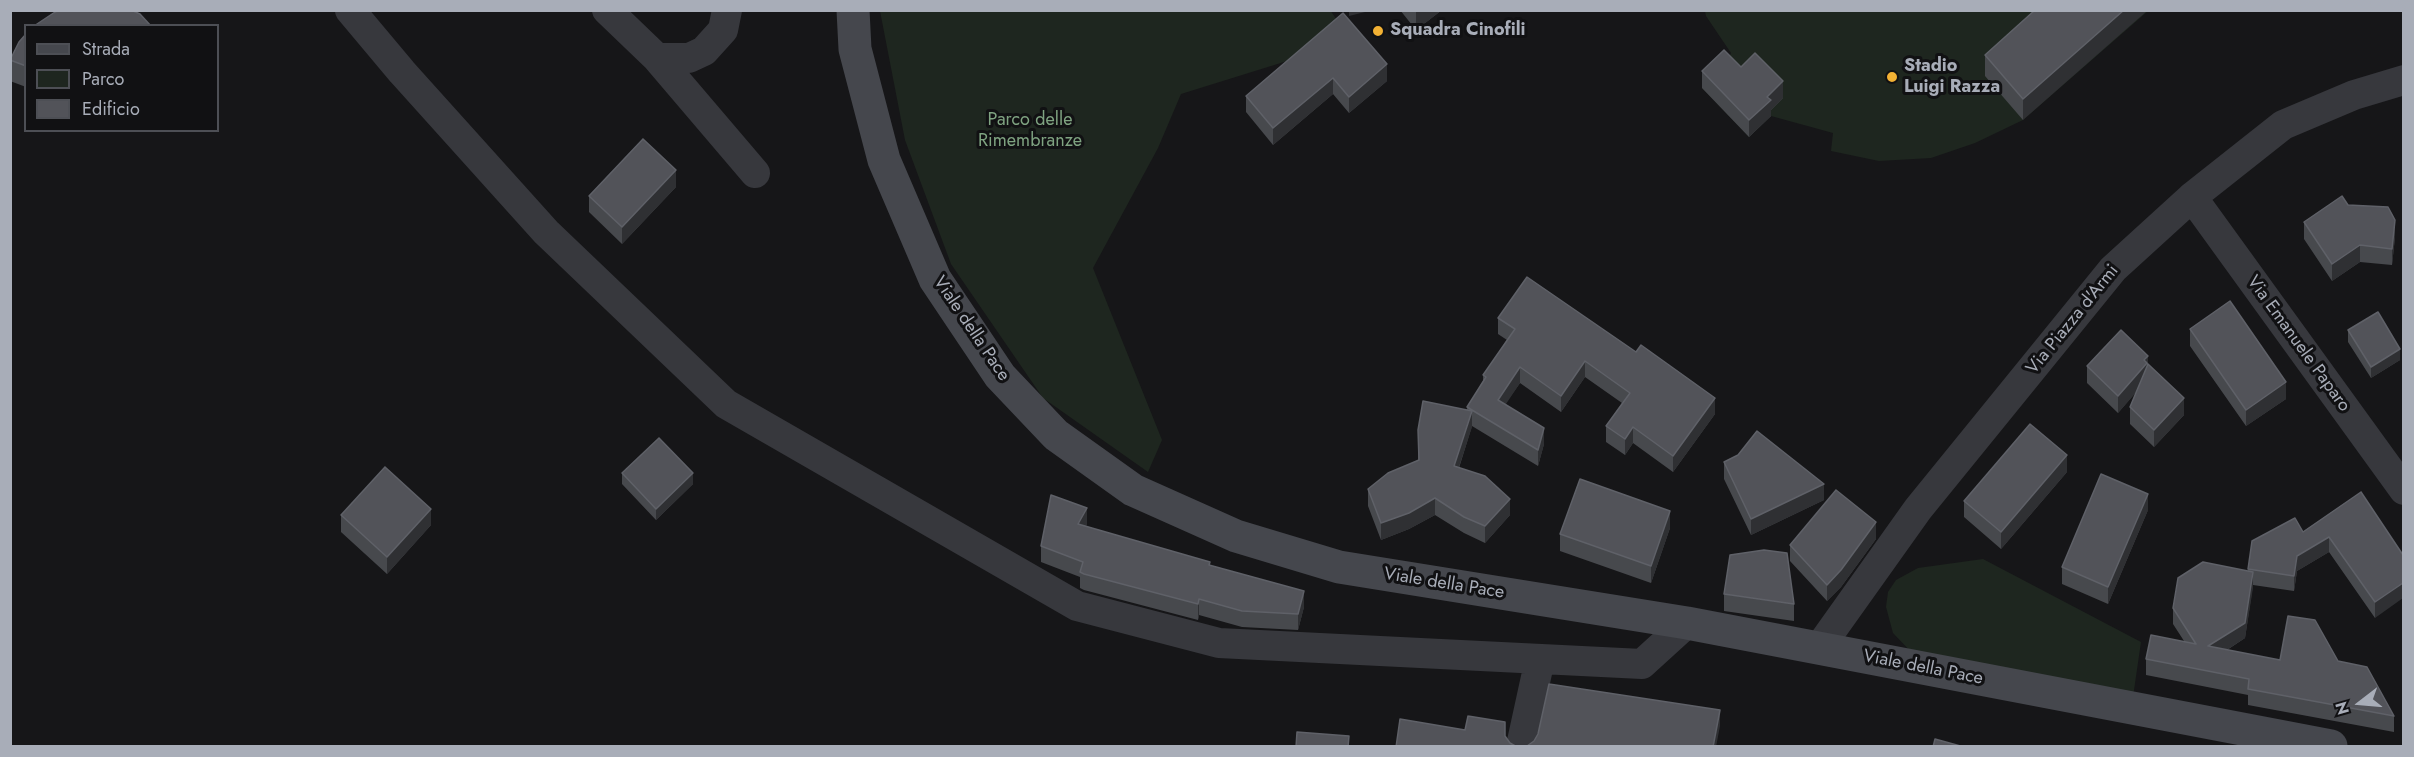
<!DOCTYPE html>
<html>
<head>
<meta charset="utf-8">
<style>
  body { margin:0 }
  #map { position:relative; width:2414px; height:757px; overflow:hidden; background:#161618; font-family:Jost,sans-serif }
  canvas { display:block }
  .frame { position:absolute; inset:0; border:12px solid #a8adb8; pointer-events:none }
  .legend { position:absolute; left:24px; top:24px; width:195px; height:108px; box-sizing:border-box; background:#111113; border:2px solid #4d4f55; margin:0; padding:8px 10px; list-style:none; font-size:18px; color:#a8adb8 }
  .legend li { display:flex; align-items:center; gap:12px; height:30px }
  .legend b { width:30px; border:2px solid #4d4f55 }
  .north { position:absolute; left:2330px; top:673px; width:60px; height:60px; -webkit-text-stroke:4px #111113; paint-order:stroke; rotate:254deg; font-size:16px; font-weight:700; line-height:24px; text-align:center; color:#a8adb8 }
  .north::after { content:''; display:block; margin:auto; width:21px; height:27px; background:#a8adb8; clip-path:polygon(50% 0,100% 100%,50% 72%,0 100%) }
</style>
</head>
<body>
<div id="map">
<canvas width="2414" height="757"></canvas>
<div class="frame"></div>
<ul class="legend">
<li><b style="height:8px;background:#45474d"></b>Strada</li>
<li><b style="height:16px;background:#1e261f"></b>Parco</li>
<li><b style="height:16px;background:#525359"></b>Edificio</li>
</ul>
<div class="north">N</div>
</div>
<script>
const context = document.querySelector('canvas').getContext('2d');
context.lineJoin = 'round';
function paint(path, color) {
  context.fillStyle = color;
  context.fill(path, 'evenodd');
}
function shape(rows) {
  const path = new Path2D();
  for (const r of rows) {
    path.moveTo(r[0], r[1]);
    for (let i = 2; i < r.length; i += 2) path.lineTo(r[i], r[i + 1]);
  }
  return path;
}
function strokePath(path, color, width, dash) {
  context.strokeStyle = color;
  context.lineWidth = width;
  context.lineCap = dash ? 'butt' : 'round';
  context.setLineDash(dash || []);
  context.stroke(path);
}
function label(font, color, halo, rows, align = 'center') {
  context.font = font + ' Jost,sans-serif';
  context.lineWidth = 6;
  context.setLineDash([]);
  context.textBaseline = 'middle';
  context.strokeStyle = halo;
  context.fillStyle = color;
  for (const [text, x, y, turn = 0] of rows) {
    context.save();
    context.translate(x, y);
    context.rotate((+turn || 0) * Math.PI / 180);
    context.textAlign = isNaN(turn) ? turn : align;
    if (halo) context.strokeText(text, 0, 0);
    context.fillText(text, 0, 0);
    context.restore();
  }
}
paint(shape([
  [1330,10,1343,29,1316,52,1181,94,1158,148,1093,268,1162,440,1148,472,1043,398,951,264,905,140,880,11],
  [1705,11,2148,11,2023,120,1975,143,1931,158,1879,161,1831,151,1833,133,1771,116,1749,137,1702,88,1724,67,1731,53,1706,16],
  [1983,559,2141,642,2133,697,1914,655,1893,633,1886,607,1888,592,1896,580,1918,568]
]), '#1e261f');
strokePath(shape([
  [350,10,402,72,546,232,726,404,1077,606,1219,643,1642,664,1687,623],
  [607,10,657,58,689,58,704,51,723,30,727,10],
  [657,58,755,173],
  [2192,197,2404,490],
  [1819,648,1918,509,2113,269,2192,197,2283,125,2354,95,2404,80],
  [1521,746,1540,659]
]), '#37383d', 30);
strokePath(shape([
  [853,10,855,49,884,160,935,279,1000,376,1056,435,1133,490,1236,536,1339,567,1687,623,2331,746]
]), '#45474d', 33);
paint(shape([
  [1400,10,1442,10,1416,30],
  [2035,10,2023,120,1985,76,1985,55],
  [1343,13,1387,81,1349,113,1333,94,1273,145,1246,112,1246,96],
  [26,34,26,87,10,81,10,60],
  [1741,67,1783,98,1771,110,1771,116,1749,137,1702,88,1702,71],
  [676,187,622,244,589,212,589,196],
  [2348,205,2395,237,2392,265,2360,262,2332,281,2304,239,2304,222],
  [1498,318,1715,414,1673,472,1633,443,1625,455,1606,442,1606,426,1622,403,1585,377,1561,412,1520,383,1505,404,1544,444,1538,466,1472,426,1459,468,1510,515,1485,543,1464,533,1435,515,1409,529,1381,540,1368,506,1368,489,1418,460,1418,430,1467,410,1467,407,1483,381,1483,375,1507,340,1498,334],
  [2190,329,2286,399,2246,426,2190,346],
  [2348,330,2400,360,2371,378,2348,342],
  [2148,364,2184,415,2154,447,2130,424,2130,407,2136,392,2118,413,2087,383,2087,366],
  [2403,417,2403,436,2402,435,2402,418],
  [1724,462,1824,500,1751,535,1724,479],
  [2067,472,2001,549,1964,517,1964,501],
  [622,473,693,484,656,520,622,484],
  [2361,492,2403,555,2375,618,2329,552,2297,571,2294,591,2253,585,2245,638,2227,650,2280,660,2338,661,2394,716,2394,732,2248,705,2248,695,2146,675,2146,659,2184,641,2173,624,2173,608,2248,571,2248,569],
  [2148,510,2108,604,2062,584,2062,567],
  [341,515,431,525,387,574,341,532],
  [1087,524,1086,526,1210,565,1304,607,1298,630,1242,627,1199,615,1198,620,1084,590,1080,588,1080,577,1041,562,1041,546],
  [1670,528,1651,583,1560,551,1560,534],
  [1876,539,1841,587,1827,601,1790,561,1790,545],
  [1724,594,1794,604,1794,621,1724,611]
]), '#47494d');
paint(shape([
  [1349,10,1373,10,1349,16],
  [1416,10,1442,10,1416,30],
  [2124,10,2148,10,2023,120,2023,99],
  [1387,64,1387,81,1349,113,1349,97],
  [1333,78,1333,94,1273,145,1273,128],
  [1783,81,1783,98,1771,110,1771,116,1749,137,1749,120,1767,97],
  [676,170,676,187,622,244,622,227],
  [2395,220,2395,237,2392,265,2392,249],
  [2360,245,2360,262,2332,281,2332,264],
  [2400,349,2400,360,2371,378,2371,367],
  [2148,356,2148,372,2147,380,2118,413,2118,396],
  [1585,361,1585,377,1561,412,1561,396],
  [1520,367,1520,383,1498,416,1498,400],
  [2286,382,2286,399,2246,426,2246,410],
  [1715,398,1715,414,1673,472,1673,456],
  [2184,398,2184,415,2154,447,2154,430],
  [1472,411,1472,427,1454,482,1454,466],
  [1633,427,1633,443,1625,455,1625,439],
  [1544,428,1544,444,1538,466,1538,450],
  [2067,455,2067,472,2001,549,2001,532],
  [693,473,693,484,656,520,656,509],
  [1824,484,1824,500,1751,535,1751,519],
  [2148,494,2148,510,2108,604,2108,587],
  [1435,498,1435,515,1409,529,1381,540,1381,523],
  [1510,499,1510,515,1485,543,1485,526],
  [1087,508,1087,524,1078,540,1078,524],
  [431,509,431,525,387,574,387,557],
  [1670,511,1670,528,1651,583,1651,566],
  [1876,522,1876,539,1841,587,1827,601,1827,585],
  [2329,537,2329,552,2297,571,2294,591,2294,576,2297,556],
  [2253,572,2253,588,2245,638,2208,662,2208,646],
  [2403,583,2403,598,2375,618,2375,602],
  [1304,591,1304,607,1298,630,1298,614],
  [1199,599,1199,615,1198,620,1198,604],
  [1720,710,1720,726,1716,747,1713,747]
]), '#2f3033');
const building = shape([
  [59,10,131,10,140,14,151,26,34,26,55,12,59,10],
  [2035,10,2124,10,2023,99,1985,55,2035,10],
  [1343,13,1387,64,1349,97,1333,78,1273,128,1246,96,1343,13],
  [26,34,26,66,10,60,19,42,26,34],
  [1724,50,1741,67,1755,53,1783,81,1767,97,1771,100,1749,120,1702,71,1724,50],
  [643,139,676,170,622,227,589,196,643,139],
  [2342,196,2348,205,2388,207,2395,220,2392,249,2360,245,2332,264,2304,222,2342,196],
  [1527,277,1636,352,1641,345,1715,398,1673,456,1633,427,1625,439,1606,426,1630,393,1585,361,1561,396,1520,367,1498,400,1544,428,1538,450,1467,407,1486,377,1483,375,1515,329,1498,318,1527,277],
  [2230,301,2286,382,2246,410,2190,329,2230,301],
  [2378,312,2400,349,2371,367,2348,330,2378,312],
  [2121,330,2148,356,2144,360,2147,363,2118,396,2087,366,2121,330],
  [2148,364,2184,398,2154,430,2130,407,2148,364],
  [1423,401,1472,411,1454,466,1485,476,1510,499,1485,526,1464,517,1435,498,1409,513,1381,523,1368,489,1388,473,1419,460,1418,430,1423,401],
  [2030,424,2067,455,2001,532,1964,501,2030,424],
  [1757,431,1824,484,1751,519,1724,462,1738,455,1757,431],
  [659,438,693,473,656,509,622,473,659,438],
  [385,467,431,509,387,557,341,515,385,467],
  [2101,474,2148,494,2108,587,2062,567,2101,474],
  [1580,479,1670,511,1651,566,1560,534,1580,479],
  [1836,490,1876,522,1841,570,1827,585,1790,545,1836,490],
  [2361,492,2403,555,2403,583,2375,602,2329,537,2297,556,2294,576,2248,569,2252,541,2295,518,2303,532,2361,492],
  [1051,495,1087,508,1078,524,1210,562,1209,565,1304,591,1298,614,1242,611,1199,599,1198,604,1084,574,1080,572,1083,562,1041,546,1051,495],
  [1764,550,1787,553,1794,604,1724,594,1730,555,1764,550],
  [2203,562,2253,572,2245,623,2208,646,2280,660,2288,616,2315,620,2338,661,2367,667,2394,716,2248,689,2249,679,2146,659,2151,635,2196,644,2173,608,2178,578,2203,562],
  [1549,684,1720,710,1713,747,1522,747,1527,746,1534,741,1538,734,1549,684],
  [1468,716,1505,722,1505,736,1510,743,1517,747,1396,747,1400,719,1465,730,1468,716],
  [1297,732,1349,736,1348,747,1296,747,1297,732],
  [1935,739,1964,747,1933,747,1935,739]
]);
paint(building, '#525359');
strokePath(building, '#5f6168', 1.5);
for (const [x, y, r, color] of [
  [1378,31,6,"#f2b134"],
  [1892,77,6,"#f2b134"]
]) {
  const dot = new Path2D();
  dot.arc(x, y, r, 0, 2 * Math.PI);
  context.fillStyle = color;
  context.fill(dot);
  strokePath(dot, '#111113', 2);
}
label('bold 18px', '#a8adb8', '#111113', [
  ["Squadra Cinofili",1390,31],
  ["Stadio",1904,67],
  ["Luigi Razza",1904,88]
], 'left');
label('18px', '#7fa381', '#111113', [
  ["Parco delle",1030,121],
  ["Rimembranze",1030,142]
]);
label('18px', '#a8adb8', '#111113', [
  ["Via Piazza d'Armi",2073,320,-51],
  ["Viale della Pace",971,329,56],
  ["Via Emanuele Paparo",2298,344,54],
  ["Viale della Pace",1444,584,9],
  ["Viale della Pace",1923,668,11]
]);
</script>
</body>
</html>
